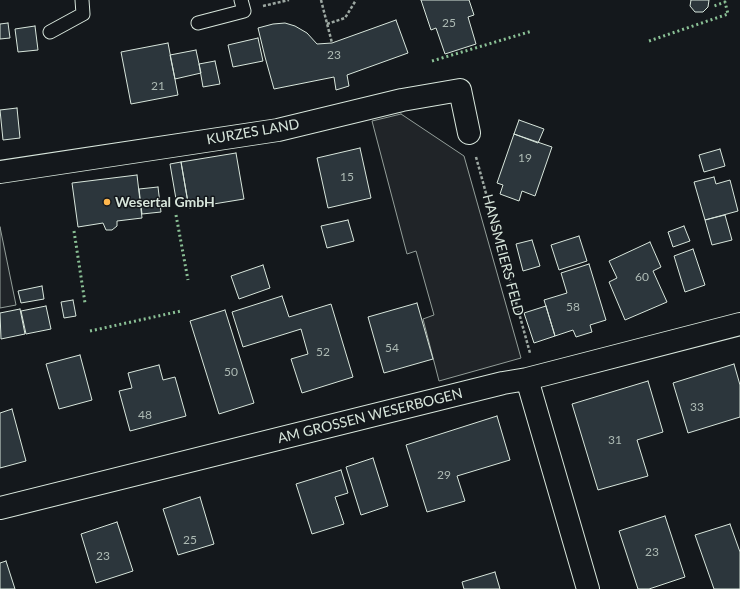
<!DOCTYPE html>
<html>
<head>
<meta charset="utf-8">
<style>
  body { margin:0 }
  canvas { display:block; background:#14181c }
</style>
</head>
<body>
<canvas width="740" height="589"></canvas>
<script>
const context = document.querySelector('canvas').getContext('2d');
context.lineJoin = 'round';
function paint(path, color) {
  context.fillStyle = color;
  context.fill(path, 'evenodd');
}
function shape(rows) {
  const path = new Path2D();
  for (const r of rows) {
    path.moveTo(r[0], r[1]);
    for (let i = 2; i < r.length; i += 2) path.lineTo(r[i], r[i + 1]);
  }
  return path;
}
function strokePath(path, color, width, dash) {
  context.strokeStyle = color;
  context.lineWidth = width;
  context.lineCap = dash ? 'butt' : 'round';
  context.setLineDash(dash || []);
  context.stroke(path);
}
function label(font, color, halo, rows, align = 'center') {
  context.font = font + ' Lato,sans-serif';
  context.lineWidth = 3;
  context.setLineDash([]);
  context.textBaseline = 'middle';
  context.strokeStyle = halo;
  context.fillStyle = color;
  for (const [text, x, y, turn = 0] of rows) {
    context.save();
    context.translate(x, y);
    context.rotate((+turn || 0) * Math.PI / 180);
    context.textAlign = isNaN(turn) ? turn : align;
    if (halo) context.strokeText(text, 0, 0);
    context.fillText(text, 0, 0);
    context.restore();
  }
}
const green = shape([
  [401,114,464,156,521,358,439,381,423,319,434,315,416,251,407,254,372,121,401,114],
  [0,227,16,305,0,308,0,227]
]);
paint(green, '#202428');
strokePath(green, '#939e99', 1);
const building = shape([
  [421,0,469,0,474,15,468,17,476,44,445,54,436,28,431,30,421,0],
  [691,0,709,0,708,7,703,12,695,12,690,6,691,0],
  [396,20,408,53,347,75,349,86,336,90,334,77,274,89,265,57,258,28,273,24,285,23,295,26,307,33,317,44,332,43,396,20],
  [8,23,10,38,0,39,0,24,8,23],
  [35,26,38,50,18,52,15,29,35,26],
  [258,38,263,61,233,67,228,45,258,38],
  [168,43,178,95,131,104,121,52,168,43],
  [196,50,201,73,175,79,170,55,196,50],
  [215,61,220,84,203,87,199,64,215,61],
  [17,108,20,138,3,140,0,110,17,108],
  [519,120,544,129,538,143,514,134,519,120],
  [514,134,552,147,535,196,522,191,519,201,500,194,503,185,497,183,514,134],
  [360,148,371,198,328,208,317,158,360,148],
  [720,149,725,166,704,172,699,155,720,149],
  [236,153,244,199,189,208,181,162,236,153],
  [181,162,188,203,177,205,170,164,181,162],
  [137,175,142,218,117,221,117,226,112,230,106,230,103,223,78,227,72,183,137,175],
  [714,177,716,184,730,180,738,211,705,220,694,182,714,177],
  [158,187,161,212,142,214,139,189,158,187],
  [725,215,732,240,712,245,705,220,725,215],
  [348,220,354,241,327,248,321,226,348,220],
  [684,226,690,241,673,247,668,232,684,226],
  [579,236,587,261,559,270,551,245,579,236],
  [532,240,540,266,523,271,516,244,532,240],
  [650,242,661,267,653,271,667,302,625,320,609,282,617,278,609,261,650,242],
  [693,249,705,285,685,292,674,256,693,249],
  [589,264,606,320,590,325,592,332,576,337,573,330,555,336,544,300,567,293,561,273,589,264],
  [263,265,270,288,239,299,231,276,263,265],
  [42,286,44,299,21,303,18,291,42,286],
  [282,296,289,317,331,304,353,377,302,393,291,359,308,354,301,329,243,347,232,312,282,296],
  [73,300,76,316,64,318,61,302,73,300],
  [417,303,433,359,384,373,368,317,417,303],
  [46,306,51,329,26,334,21,311,46,306],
  [546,306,555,336,534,343,524,313,546,306],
  [20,309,25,334,1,339,0,313,20,309],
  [225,310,254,403,219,414,190,321,225,310],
  [80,355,92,400,59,409,46,364,80,355],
  [734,364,740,385,740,417,688,433,673,383,734,364],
  [159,365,163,380,175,377,186,416,130,431,119,391,132,388,128,373,159,365],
  [648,381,663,432,637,440,648,476,598,490,572,404,648,381],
  [12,409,26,461,0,468,0,413,12,409],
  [497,416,510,460,457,476,465,501,427,512,406,445,497,416],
  [373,458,388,506,361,515,346,467,373,458],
  [341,470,348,493,335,497,344,524,312,534,296,484,341,470],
  [200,497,214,544,178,555,163,509,200,497],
  [665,516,685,577,649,589,638,589,619,531,665,516],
  [117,522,133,571,96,583,81,534,117,522],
  [730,524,740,552,740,589,714,589,695,535,730,524],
  [6,561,15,589,0,589,0,563,6,561],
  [495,572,500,589,464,589,462,582,495,572]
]);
paint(building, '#2c363c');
strokePath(building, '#d8e6dc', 1);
const lane = shape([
  [198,23,244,11,241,0],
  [50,32,83,14,82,0]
]);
const street = shape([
  [0,172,278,130,402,100,460,90,469,133],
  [527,379,588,589],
  [0,508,503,383,527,379,740,324]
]);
strokePath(lane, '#d8e6dc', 15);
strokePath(street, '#d8e6dc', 24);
strokePath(shape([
  [321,0,332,43],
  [263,6,289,0],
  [327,24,345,18,356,0],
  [476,157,530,353]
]), '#9da8a2', 2.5, [3, 2]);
strokePath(lane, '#14181c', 13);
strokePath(street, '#14181c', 22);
strokePath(shape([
  [649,41,728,14,725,2,714,6],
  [432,61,532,31],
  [176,215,188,280],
  [74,231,85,303],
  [90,331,181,311]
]), '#8ac095', 3, [2, 3]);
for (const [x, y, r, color] of [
  [107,202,4,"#ffb74d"]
]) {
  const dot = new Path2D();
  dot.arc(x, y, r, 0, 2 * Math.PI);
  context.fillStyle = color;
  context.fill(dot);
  strokePath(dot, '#14181c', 1.5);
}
label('12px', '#adbab4', null, [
  ["25",449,23],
  ["23",334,55],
  ["21",158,86],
  ["19",525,158],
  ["15",347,177],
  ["60",642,277],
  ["58",573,307],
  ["54",392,348],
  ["52",323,352],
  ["50",231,372],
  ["33",697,407],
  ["48",145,415],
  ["31",615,440],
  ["29",444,475],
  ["25",190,540],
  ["23",652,552],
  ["23",103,556]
]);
label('14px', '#d8e6dc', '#14181c', [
  ["KURZES LAND",253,132,-10],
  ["HANSMEIERS FELD",503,255,75],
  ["AM GROSSEN WESERBOGEN",370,416,-14]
]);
label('bold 14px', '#d8e6dc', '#14181c', [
  ["Wesertal GmbH",115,202]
], 'left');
</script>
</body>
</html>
